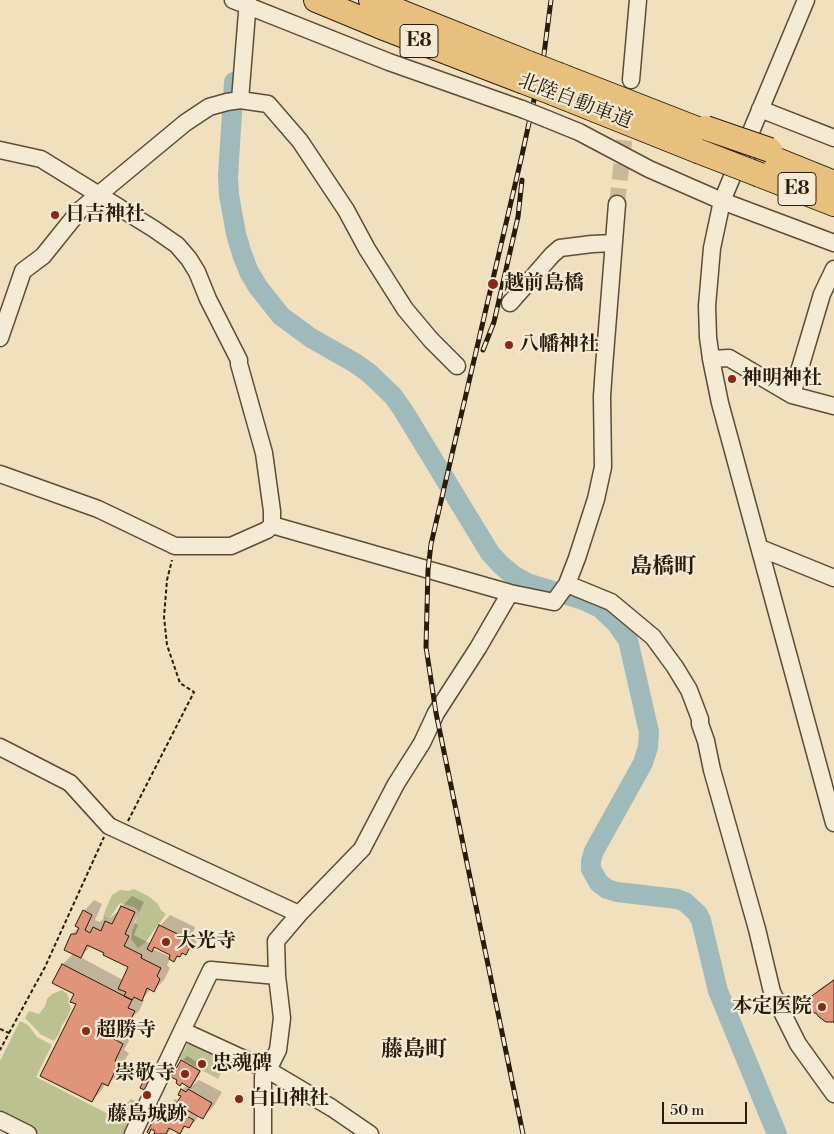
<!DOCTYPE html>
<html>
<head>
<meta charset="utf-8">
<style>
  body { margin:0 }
  #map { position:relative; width:834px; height:1134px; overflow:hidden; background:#f0e0bd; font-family:"Libre Bodoni",serif }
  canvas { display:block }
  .scale { position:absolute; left:662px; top:1102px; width:85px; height:22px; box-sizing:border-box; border:2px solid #2a1c0a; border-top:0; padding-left:6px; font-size:15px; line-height:18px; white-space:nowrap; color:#2a1c0a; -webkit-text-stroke:4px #f5ebd4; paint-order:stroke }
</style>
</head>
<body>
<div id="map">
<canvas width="834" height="1134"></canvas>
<div class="scale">50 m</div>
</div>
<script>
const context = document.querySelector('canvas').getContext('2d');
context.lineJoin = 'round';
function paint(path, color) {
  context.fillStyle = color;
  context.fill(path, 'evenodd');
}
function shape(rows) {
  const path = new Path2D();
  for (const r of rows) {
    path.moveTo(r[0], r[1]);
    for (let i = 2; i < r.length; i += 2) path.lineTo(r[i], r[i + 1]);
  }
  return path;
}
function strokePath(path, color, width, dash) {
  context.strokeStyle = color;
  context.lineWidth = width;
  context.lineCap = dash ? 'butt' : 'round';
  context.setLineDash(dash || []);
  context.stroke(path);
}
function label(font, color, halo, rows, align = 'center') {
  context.font = font + ' "Libre Bodoni","Noto Serif JP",serif';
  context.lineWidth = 4.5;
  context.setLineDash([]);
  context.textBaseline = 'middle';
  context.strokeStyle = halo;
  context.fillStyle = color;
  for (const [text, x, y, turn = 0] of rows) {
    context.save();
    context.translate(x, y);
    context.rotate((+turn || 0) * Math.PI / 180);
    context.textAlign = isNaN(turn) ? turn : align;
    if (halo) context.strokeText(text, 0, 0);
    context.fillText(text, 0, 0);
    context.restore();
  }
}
paint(shape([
  [134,889,148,896,158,904,161,910,166,914,145,943,138,948,131,939,132,932,139,911,134,907,120,903,109,919,103,918,105,911,112,895,120,890,128,891],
  [62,990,67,994,69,998,68,1002,70,1005,71,1009,66,1020,62,1025,59,1034,54,1041,40,1034,37,1030,25,1018,29,1011,39,1014,45,1006,47,999,52,994],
  [20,1021,28,1025,37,1037,52,1045,36,1077,130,1125,126,1134,35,1134,0,1115,0,1061],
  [190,1039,229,1058,218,1079,180,1058]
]), '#bcc28f');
paint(shape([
  [132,896,144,902,134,923,138,925,134,935,151,944,160,926,170,915,195,927,193,933,200,936,196,943,186,953,183,952,174,960,170,959,167,965,170,968,164,980,154,990,151,989,142,999,144,1000,139,1011,128,1021,125,1020,121,1028,133,1033,124,1050,129,1053,118,1074,108,1085,105,1084,102,1090,92,1101,75,994,54,983,63,964,74,953,72,934,79,927,84,911,94,900,102,904,95,920,100,922,105,917,109,919,117,912,119,912,122,906],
  [91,946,106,952,130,966,123,980,80,957],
  [155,947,172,955,171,957,153,949],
  [834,979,834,1021,808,1001,818,990],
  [187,1056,204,1066,193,1085,199,1080,222,1092,213,1107,203,1117,199,1115,197,1119,189,1127,187,1125,180,1133,172,1128,167,1134,156,1134,156,1130,153,1129,148,1133,154,1122,161,1114,163,1115,168,1107,175,1099,179,1101,182,1096,182,1090,187,1085,182,1061],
  [154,1067,160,1070,153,1085,149,1072],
  [131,1099,142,1105,137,1116,121,1116,126,1104]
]), '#0003');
strokePath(shape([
  [234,82,228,176,229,195,236,234,242,254,249,272,258,287,281,316,311,338,355,363,369,373,393,396,403,410,490,553,501,565,513,575,527,583,583,600,600,608,616,623,628,640,649,732,648,747,643,763,594,851,591,861,591,869,599,883,607,889,617,892,677,899,685,902,697,913,701,920,718,991,777,1134]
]), '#9ebabb', 20);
const building = shape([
  [121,906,135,912,125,934,129,936,124,946,142,955,141,958,161,968,157,976,160,979,154,992,147,988,142,1001,134,997,132,1000,124,996,126,992,118,989,128,967,103,955,104,953,87,945,81,958,64,950,71,934,76,934,79,928,75,926,83,910,92,915,85,930,90,933,93,927,101,931,105,921,112,924,121,906],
  [159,925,186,938,183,943,190,947,186,955,182,953,180,957,177,956,174,962,169,959,170,955,154,947,152,952,147,949,159,925],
  [62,964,132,1000,128,1008,135,1011,129,1023,124,1020,121,1025,119,1024,112,1038,123,1044,115,1061,119,1063,108,1086,102,1083,92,1102,40,1076,76,1004,70,1002,74,994,52,983,62,964],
  [834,980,834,1022,826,1022,819,1017,816,1013,814,1013,807,1001,811,999,809,998,834,980],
  [181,1060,200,1071,190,1088,182,1083,180,1086,176,1083,177,1080,171,1077,181,1060],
  [148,1071,156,1075,149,1092,140,1088,148,1071],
  [181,1089,186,1092,188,1089,212,1103,203,1119,176,1104,181,1096,178,1095,181,1089],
  [125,1104,138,1110,132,1123,119,1116,125,1104],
  [167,1106,194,1120,189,1128,184,1126,180,1134,169,1128,166,1134,154,1134,155,1131,151,1129,149,1134,147,1132,153,1121,157,1124,167,1106]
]);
paint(building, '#e0957b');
strokePath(building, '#2a1c0a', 1);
strokePath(shape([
  [617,204,631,80]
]), '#c8b999', 16, [16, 8]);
const minor = shape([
  [233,0,389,62,522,109],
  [806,0,722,201,712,248,707,306,708,337,711,359,720,403,834,823],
  [631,80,638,0],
  [240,100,268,104,300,141,346,210,367,249,405,309,431,340,457,366],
  [760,109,834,138],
  [547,119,579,132,649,169,722,201,834,243],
  [0,150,41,159,154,229,177,245,189,259,197,272,208,299,239,360,239,364,264,453,272,511,272,525,267,530,231,546,175,546,98,509,0,474],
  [510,303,552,255,560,248,592,244,614,243],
  [0,338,23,271,43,256,80,210,185,123,209,107,227,102,240,100,248,0],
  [711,359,729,358,792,395,834,406],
  [792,395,822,294,834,269],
  [272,525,510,593,554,602,567,584,577,558,596,499,603,467,602,396,604,367,617,204],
  [760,548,834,578],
  [567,584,611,602,653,637,675,667,689,690,700,719,700,724,706,741,712,770,757,929,772,992,798,1044,834,1094],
  [0,747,70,783,109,826,299,914],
  [183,1031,268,1070,332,1108,370,1134],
  [0,1120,28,1134],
  [133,1134,211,970,277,976],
  [263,1134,263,1076,268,1070,278,1050,282,1018,277,976,276,941,299,914,362,849,396,784,422,743,436,713,478,648,510,593]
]);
const highway = shape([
  [316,0,379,26,522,81],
  [371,0,528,63],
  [559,75,705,132],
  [553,93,698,151],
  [767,156,834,183],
  [760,175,834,204]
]);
strokePath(minor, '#5c4d37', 19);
strokePath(highway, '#2a1c0a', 26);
strokePath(shape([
  [128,821,194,692,180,683,167,645,164,617,167,580,172,560],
  [0,1029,9,1033,0,1050],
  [9,1033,45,967,104,837]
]), '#2a1c0a', 2, [4, 2.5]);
strokePath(minor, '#f5ebd4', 16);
strokePath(highway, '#e8c07e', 24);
const rail = shape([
  [483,350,494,322,518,217,522,180],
  [523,1134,436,713,426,647,428,570,431,544,522,155,544,54,551,0]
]);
strokePath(rail, '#2a1c0a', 5);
strokePath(rail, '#f5ebd4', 3, [9]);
const minorBridge = shape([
  [522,109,547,119]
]);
const highwayBridge = shape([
  [528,63,559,75],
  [522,81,553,93],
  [706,128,770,150],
  [698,151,760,175]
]);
strokePath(minorBridge, '#5c4d37', 19, []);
strokePath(highwayBridge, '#2a1c0a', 26, []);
strokePath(minorBridge, '#f5ebd4', 16);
strokePath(highwayBridge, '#e8c07e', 24);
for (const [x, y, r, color] of [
  [55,215,5,"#8f2418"],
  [493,284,6,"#8f2418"],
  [509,345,5,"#8f2418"],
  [732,379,5,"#8f2418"],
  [166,942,5,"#8f2418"],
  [822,1007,5,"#8f2418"],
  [86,1031,5,"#8f2418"],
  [202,1064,5,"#8f2418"],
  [185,1074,5,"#8f2418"],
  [147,1095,5,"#8f2418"],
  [239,1099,5,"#8f2418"]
]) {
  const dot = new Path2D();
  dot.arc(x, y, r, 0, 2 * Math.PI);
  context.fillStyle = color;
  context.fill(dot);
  strokePath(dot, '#f5ebd4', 2);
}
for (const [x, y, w] of [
  [419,41,38],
  [797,189,38]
]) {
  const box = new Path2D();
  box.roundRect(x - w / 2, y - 16.5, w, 33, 4);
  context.fillStyle = '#f5ebd4';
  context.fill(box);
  strokePath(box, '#2a1c0a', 1);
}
label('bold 19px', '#2a1c0a', null, [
  ["E8",419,41],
  ["E8",797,189]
]);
label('20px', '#2a1c0a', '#f5ebd4', [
  ["北陸自動車道",575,102,21]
]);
label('bold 20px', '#2a1c0a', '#f5ebd4', [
  ["日吉神社",65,215],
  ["越前島橋",504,284],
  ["八幡神社",519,345],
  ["神明神社",742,379],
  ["大光寺",176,942],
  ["本定医院",812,1007,"right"],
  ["超勝寺",96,1031],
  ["忠魂碑",212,1064],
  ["崇敬寺",175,1074,"right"],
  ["白山神社",249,1099],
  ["藤島城跡",147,1115,"center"]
], 'left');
label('bold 22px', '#2a1c0a', '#f5ebd4', [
  ["島橋町",663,568],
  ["藤島町",414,1051]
]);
</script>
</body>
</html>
